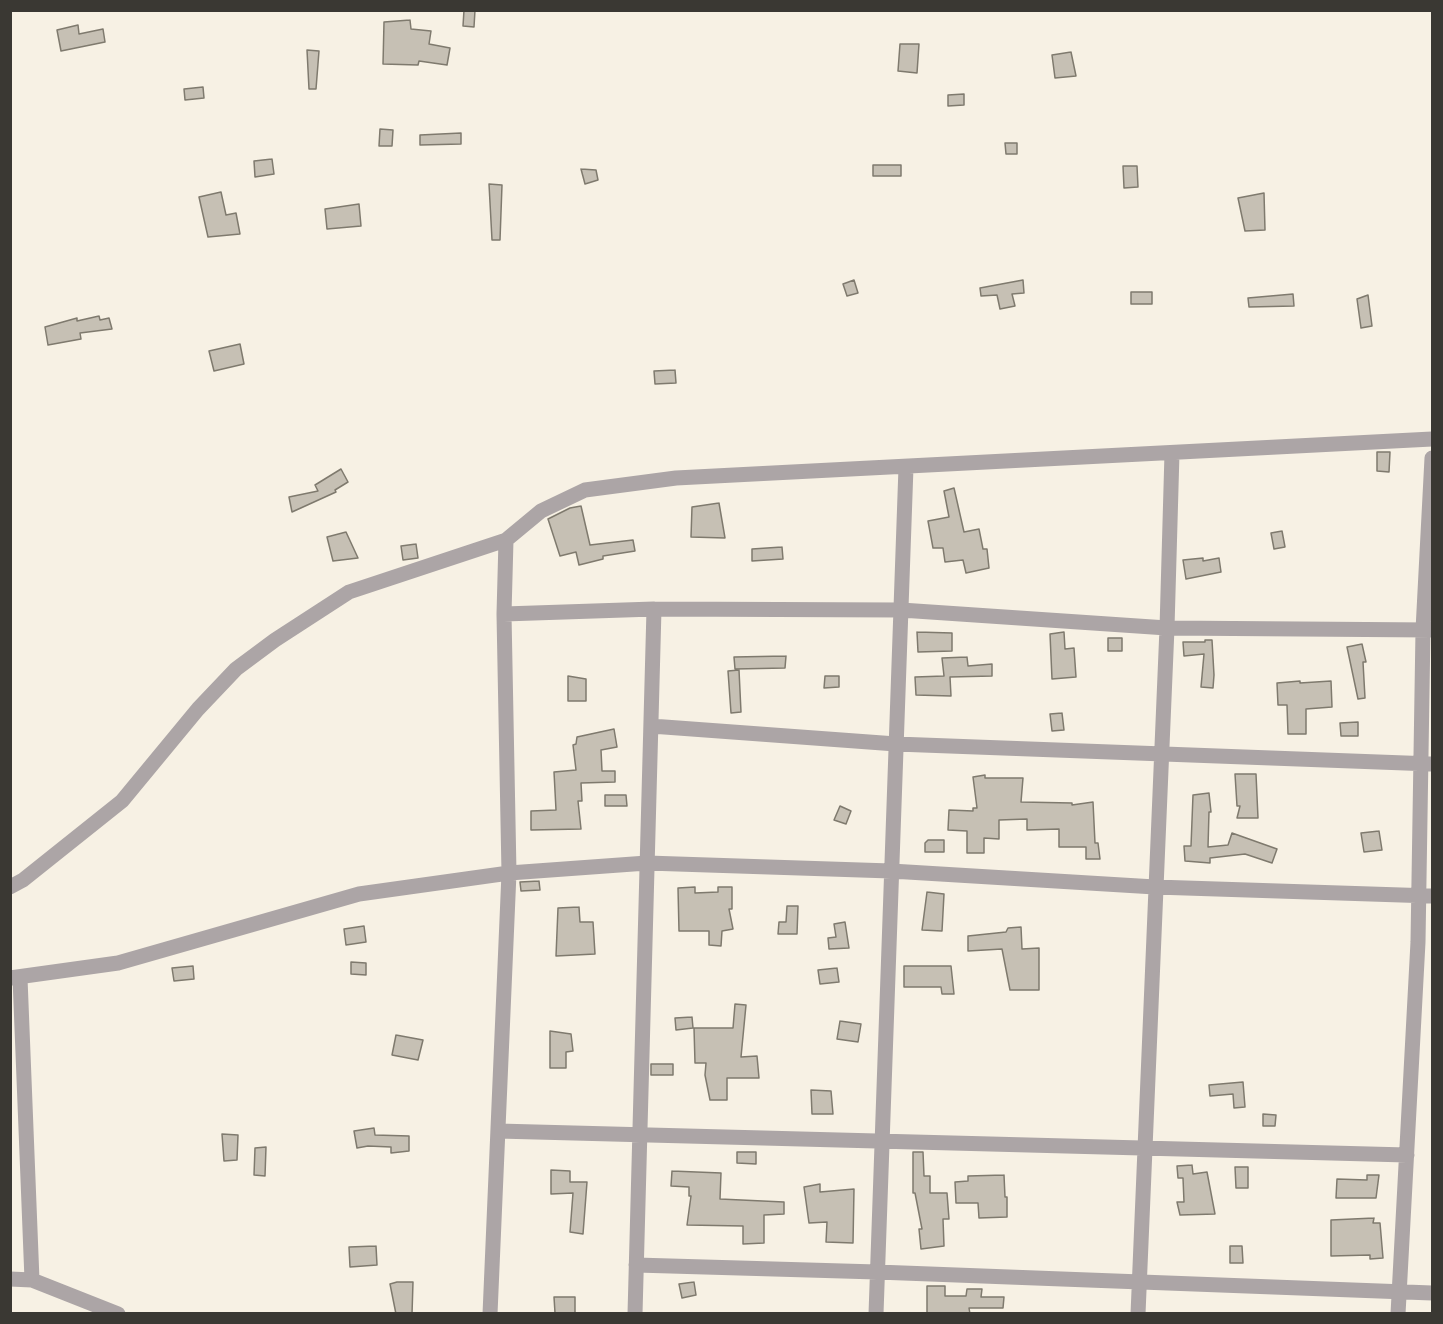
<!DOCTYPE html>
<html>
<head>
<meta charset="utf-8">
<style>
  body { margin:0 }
  #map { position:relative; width:1443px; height:1324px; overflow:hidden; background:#f7f1e4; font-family:"Varela Round",sans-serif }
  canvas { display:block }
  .frame { position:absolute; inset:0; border:12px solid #3a3833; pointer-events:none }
</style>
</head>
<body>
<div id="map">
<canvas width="1443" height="1324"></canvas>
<div class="frame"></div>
</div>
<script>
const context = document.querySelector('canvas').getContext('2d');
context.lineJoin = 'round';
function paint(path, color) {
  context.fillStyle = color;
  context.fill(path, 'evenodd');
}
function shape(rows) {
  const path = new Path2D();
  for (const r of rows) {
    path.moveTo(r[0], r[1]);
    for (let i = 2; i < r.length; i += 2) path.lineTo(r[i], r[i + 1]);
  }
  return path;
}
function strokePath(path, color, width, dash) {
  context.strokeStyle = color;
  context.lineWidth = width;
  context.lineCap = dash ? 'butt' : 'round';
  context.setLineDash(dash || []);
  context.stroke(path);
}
const building = shape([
  [464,10,475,10,474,27,463,26,464,10],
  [410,20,411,29,431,31,429,44,450,48,447,65,419,61,418,65,383,64,384,22,410,20],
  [78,25,79,34,103,29,105,42,61,51,57,30,78,25],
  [900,44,919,44,917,73,898,71,900,44],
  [307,50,319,51,316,89,309,89,307,50],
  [1071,52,1076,76,1055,78,1052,55,1071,52],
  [203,87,204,98,185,100,184,89,203,87],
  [964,94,964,105,948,106,948,95,964,94],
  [380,129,393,130,392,146,379,146,380,129],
  [461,133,461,144,420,145,420,135,461,133],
  [1005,143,1017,143,1017,154,1006,154,1005,143],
  [272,159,274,174,255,177,254,161,272,159],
  [873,165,901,165,901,176,873,176,873,165],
  [1123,166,1137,166,1138,187,1124,188,1123,166],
  [581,169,596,170,598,180,585,184,581,169],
  [489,184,502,185,500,240,492,240,489,184],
  [221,192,226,215,236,213,240,234,208,237,199,197,221,192],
  [1264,193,1265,230,1245,231,1238,198,1264,193],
  [359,204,361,226,327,229,325,209,359,204],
  [854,280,858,293,847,296,843,284,854,280],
  [1023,280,1024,293,1012,294,1015,306,1000,309,997,295,981,296,980,288,1023,280],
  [1131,292,1152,292,1152,304,1131,304,1131,292],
  [1293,294,1294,306,1249,307,1248,298,1293,294],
  [1368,295,1372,326,1361,328,1357,299,1368,295],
  [99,316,100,320,109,318,112,329,80,333,81,339,48,345,45,327,77,318,77,321,99,316],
  [240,344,244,364,214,371,209,351,240,344],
  [675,370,676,383,655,384,654,371,675,370],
  [1377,452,1390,452,1389,472,1377,471,1377,452],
  [341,469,348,482,335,490,336,492,292,512,289,497,318,491,315,485,341,469],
  [954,488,964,532,979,529,983,549,987,549,989,568,966,573,963,560,945,562,943,548,933,548,928,521,949,517,944,491,954,488],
  [719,503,725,538,691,537,692,507,719,503],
  [581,506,590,545,633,540,635,551,603,556,603,559,579,565,576,552,560,556,548,519,570,508,581,506],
  [1282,531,1285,547,1274,549,1271,533,1282,531],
  [346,532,358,558,333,561,327,537,346,532],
  [416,544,418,558,403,560,401,546,416,544],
  [782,547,783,559,752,561,752,549,782,547],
  [1203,558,1203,561,1219,558,1221,572,1186,579,1183,560,1203,558],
  [917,632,952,633,952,651,918,652,917,632],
  [1064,632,1065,649,1074,648,1076,677,1052,679,1050,634,1064,632],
  [1108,638,1122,638,1122,651,1108,651,1108,638],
  [1205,640,1212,640,1214,675,1213,688,1201,687,1204,654,1184,656,1183,642,1205,642,1205,640],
  [1362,644,1366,662,1363,662,1365,698,1358,699,1347,647,1362,644],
  [786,656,785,668,735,669,734,657,786,656],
  [967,657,968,666,992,664,992,676,950,677,951,696,916,695,915,677,944,676,942,658,967,657],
  [739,670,741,712,731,713,728,671,739,670],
  [568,676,586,679,586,701,568,701,568,676],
  [825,676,839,676,839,687,824,688,825,676],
  [1300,681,1300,683,1331,681,1332,707,1306,709,1306,734,1288,734,1287,705,1278,705,1277,683,1300,681],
  [1062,713,1064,730,1052,731,1050,714,1062,713],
  [1358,722,1358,736,1341,736,1340,723,1358,722],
  [614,729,617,747,601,750,602,771,615,771,615,782,581,783,582,801,578,801,581,829,531,830,531,811,556,810,554,772,576,770,573,745,576,744,577,737,614,729],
  [1235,774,1256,774,1258,818,1237,818,1240,806,1237,806,1235,774],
  [985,775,985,778,1023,778,1021,802,1072,803,1072,805,1093,802,1095,843,1098,843,1100,859,1086,859,1086,847,1059,847,1059,829,1027,830,1027,819,999,820,999,839,984,838,984,853,967,853,967,831,948,830,949,810,973,811,973,808,977,808,973,777,985,775],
  [1209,793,1211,812,1209,812,1208,847,1228,845,1232,833,1277,849,1272,863,1245,854,1210,858,1210,863,1185,861,1184,846,1191,846,1193,795,1209,793],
  [605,795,626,795,627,806,605,806,605,795],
  [840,806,851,811,846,824,834,820,840,806],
  [1379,831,1382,850,1364,852,1361,833,1379,831],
  [928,840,944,840,944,852,925,852,925,843,928,840],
  [539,881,540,890,521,891,520,882,539,881],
  [695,887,695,893,718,892,718,887,732,887,732,909,729,909,733,929,722,931,721,946,709,945,709,931,679,931,678,888,695,887],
  [927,892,944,894,942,931,922,930,927,892],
  [787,906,798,906,797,934,778,934,779,922,786,922,787,906],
  [579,907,580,922,593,922,595,954,556,956,558,908,579,907],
  [845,922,849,948,829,949,828,938,836,937,834,924,845,922],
  [364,926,366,942,346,945,344,929,364,926],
  [1021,927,1022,949,1039,948,1039,990,1010,990,1002,949,968,951,968,936,1006,932,1008,928,1021,927],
  [351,962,366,963,366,975,351,974,351,962],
  [193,966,194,979,174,981,172,968,193,966],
  [904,966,951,966,954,994,942,994,941,987,904,987,904,966],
  [837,968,839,982,820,984,818,970,837,968],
  [735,1004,746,1005,741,1057,757,1056,759,1078,727,1078,727,1100,710,1100,705,1075,706,1063,695,1063,694,1028,733,1028,735,1004],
  [692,1017,693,1028,676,1030,675,1018,692,1017],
  [840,1021,861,1024,858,1042,837,1039,840,1021],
  [550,1031,571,1034,573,1051,566,1052,566,1068,550,1068,550,1031],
  [396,1035,423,1040,418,1060,392,1055,396,1035],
  [651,1064,673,1064,673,1075,651,1075,651,1064],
  [1243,1082,1245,1107,1234,1108,1233,1094,1210,1096,1209,1085,1243,1082],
  [811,1090,831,1091,833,1114,812,1114,811,1090],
  [1263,1114,1276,1115,1275,1126,1263,1126,1263,1114],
  [374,1128,375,1135,409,1136,409,1151,391,1153,391,1147,368,1146,357,1148,354,1131,374,1128],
  [222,1134,238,1135,237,1160,224,1161,222,1134],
  [266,1147,265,1176,254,1175,255,1148,266,1147],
  [737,1152,756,1152,756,1164,737,1163,737,1152],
  [913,1152,923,1152,924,1176,930,1176,930,1193,947,1193,949,1219,943,1219,944,1246,921,1249,919,1229,922,1229,915,1193,913,1193,913,1152],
  [1192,1165,1193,1174,1207,1172,1215,1214,1180,1215,1177,1202,1184,1202,1183,1178,1178,1178,1177,1166,1192,1165],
  [1235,1167,1248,1167,1248,1188,1236,1188,1235,1167],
  [551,1170,570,1171,570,1182,587,1182,583,1234,570,1232,573,1193,551,1194,551,1170],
  [672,1171,721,1173,720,1199,784,1202,784,1214,764,1215,764,1243,743,1244,743,1226,687,1225,691,1196,689,1196,689,1187,671,1186,672,1171],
  [1004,1175,1005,1197,1007,1197,1007,1217,979,1218,978,1203,956,1203,955,1182,968,1181,968,1176,1004,1175],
  [1367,1175,1379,1175,1376,1198,1336,1198,1337,1179,1367,1180,1367,1175],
  [820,1184,820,1192,854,1189,853,1243,826,1242,827,1222,809,1223,804,1187,820,1184],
  [1374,1218,1373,1223,1380,1223,1383,1258,1370,1259,1370,1255,1331,1256,1331,1220,1374,1218],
  [376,1246,377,1265,350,1267,349,1247,376,1246],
  [1230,1246,1242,1246,1243,1263,1230,1263,1230,1246],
  [397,1282,413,1282,412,1314,396,1314,390,1284,397,1282],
  [694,1282,696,1295,682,1298,679,1284,694,1282],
  [927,1286,945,1286,945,1296,966,1296,967,1289,982,1289,981,1297,1004,1297,1003,1308,969,1308,970,1314,927,1314,927,1286],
  [554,1297,575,1297,575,1313,555,1313,554,1297]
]);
paint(building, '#c6c0b4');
strokePath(building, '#7f7a6e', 1.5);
strokePath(shape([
  [504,614,654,609,901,610,1167,628,1432,630],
  [651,726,896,744,1432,764],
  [10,887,23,880,122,801,198,709,236,669,275,640,349,592,506,540,541,511,585,490,676,478,1432,439],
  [10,978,118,963,359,894,509,873,647,863,891,871,1155,887,1432,896],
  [20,978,32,1280],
  [498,1131,1407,1155],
  [636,1265,877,1272,1432,1293],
  [10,1279,32,1280,118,1314],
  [490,1314,509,873,504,614,506,540],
  [635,1314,654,609],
  [876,1314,906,467],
  [1138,1314,1167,628,1172,453],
  [1398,1314,1418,942,1423,630,1432,458]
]), '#aca5a6', 15);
</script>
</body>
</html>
